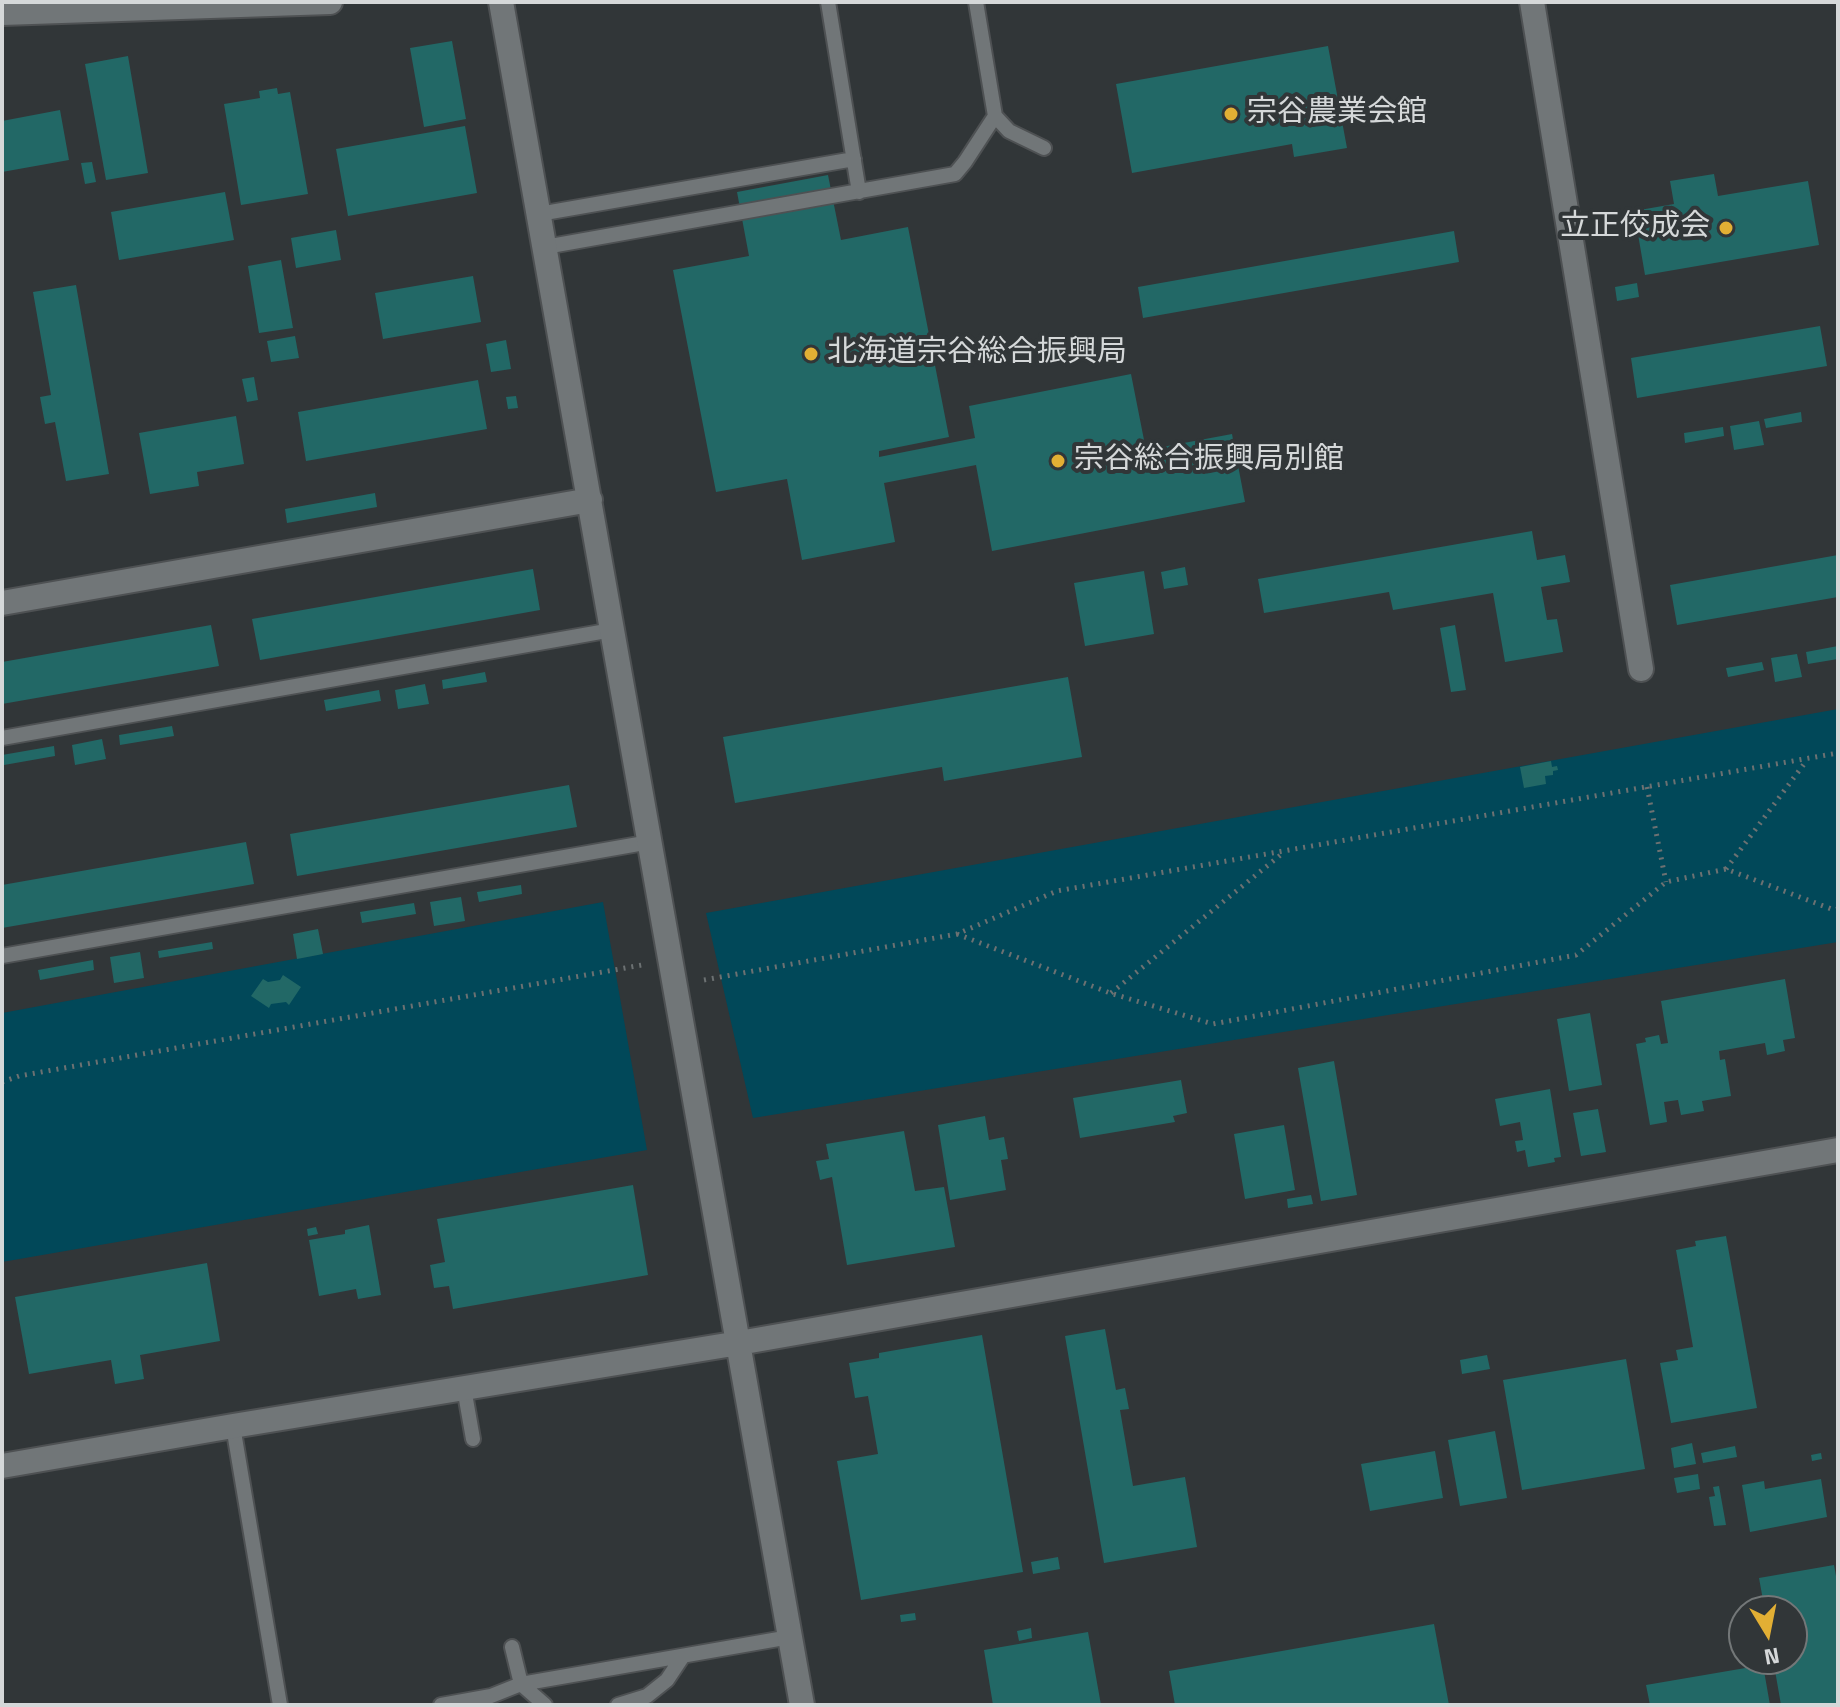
<!DOCTYPE html>
<html>
<head>
<meta charset="utf-8">
<style>
  body { margin:0 }
  #map { position:relative; width:1840px; height:1707px; overflow:hidden; background:#313638; font-family:"Titillium Web",sans-serif }
  canvas { display:block }
  .frame { position:absolute; inset:0; border:4px solid #d5d8d9; pointer-events:none }
  .north { position:absolute; left:1728px; top:1595px; width:80px; height:80px; box-sizing:border-box; background:#313638; border:2px solid #737778; border-radius:50%; rotate:170deg; font-size:22px; font-weight:700; line-height:32px; text-align:center; color:#d5d8d9 }
  .north::after { content:''; display:block; margin:auto; width:28px; height:36px; background:#e2af34; clip-path:polygon(50% 0,100% 100%,50% 72%,0 100%) }
</style>
</head>
<body>
<div id="map">
<canvas width="1840" height="1707"></canvas>
<div class="frame"></div>
<div class="north">N</div>
</div>
<script>
const context = document.querySelector('canvas').getContext('2d');
context.lineJoin = 'round';
function paint(path, color) {
  context.fillStyle = color;
  context.fill(path, 'evenodd');
}
function shape(rows) {
  const path = new Path2D();
  for (const r of rows) {
    path.moveTo(r[0], r[1]);
    for (let i = 2; i < r.length; i += 2) path.lineTo(r[i], r[i + 1]);
  }
  return path;
}
function strokePath(path, color, width, dash) {
  context.strokeStyle = color;
  context.lineWidth = width;
  context.lineCap = dash ? 'butt' : 'round';
  context.setLineDash(dash || []);
  context.stroke(path);
}
function label(font, color, halo, rows, align = 'center') {
  context.font = font + ' "Titillium Web","Noto Sans JP",sans-serif';
  context.lineWidth = 8;
  context.setLineDash([]);
  context.textBaseline = 'middle';
  context.strokeStyle = halo;
  context.fillStyle = color;
  for (const [text, x, y, turn = 0] of rows) {
    context.save();
    context.translate(x, y);
    context.rotate((+turn || 0) * Math.PI / 180);
    context.textAlign = isNaN(turn) ? turn : align;
    if (halo) context.strokeText(text, 0, 0);
    context.fillText(text, 0, 0);
    context.restore();
  }
}
paint(shape([
  [1838,709,1838,942,753,1118,706,913],
  [603,902,647,1150,2,1262,2,1013]
]), '#014859');
paint(shape([
  [452,41,466,119,424,127,410,48],
  [1328,46,1347,148,1294,157,1292,144,1132,173,1116,84],
  [128,56,148,173,106,180,85,64],
  [277,88,278,94,290,92,308,194,241,205,224,104,260,98,259,91],
  [60,110,69,160,2,172,2,121],
  [465,126,477,193,348,216,336,149],
  [92,162,96,182,85,184,81,163],
  [1714,174,1718,196,1808,181,1819,245,1645,275,1634,211,1674,204,1670,181],
  [828,175,841,240,908,227,949,437,879,451,879,457,975,438,969,406,1131,374,1146,450,1232,434,1245,502,992,551,976,465,884,483,895,542,802,560,787,479,716,492,673,270,749,256,737,192],
  [225,192,234,240,119,260,111,212],
  [336,230,341,260,296,268,291,238],
  [1454,231,1459,262,1143,318,1138,287],
  [281,260,293,328,259,333,248,266],
  [473,276,481,322,383,339,375,293],
  [1637,283,1639,297,1617,301,1615,287],
  [76,285,109,474,66,481,55,422,45,424,40,397,51,395,33,292],
  [1820,326,1827,366,1637,398,1631,358],
  [295,336,299,358,271,362,267,341],
  [506,340,511,369,491,372,486,344],
  [254,377,258,400,247,402,242,379],
  [478,380,487,429,306,461,298,412],
  [516,396,518,408,508,409,506,397],
  [1801,412,1802,422,1766,428,1764,419],
  [236,416,244,464,197,472,199,486,150,494,139,433],
  [1759,421,1764,445,1734,450,1730,426],
  [1723,427,1724,436,1685,443,1684,433],
  [375,493,377,507,287,523,285,509],
  [1532,531,1537,560,1565,555,1570,582,1541,587,1547,620,1557,619,1563,652,1505,662,1493,593,1393,610,1389,592,1264,613,1258,579],
  [1838,555,1838,597,1677,625,1670,585],
  [1185,567,1188,585,1164,589,1161,572],
  [533,569,540,610,260,660,252,619],
  [1144,571,1154,634,1085,646,1074,583],
  [211,625,219,666,2,704,2,662],
  [1455,625,1466,690,1451,692,1440,628],
  [1838,646,1838,659,1808,664,1806,652],
  [1797,654,1802,677,1775,682,1771,658],
  [1762,662,1764,670,1728,677,1726,668],
  [485,672,487,682,443,689,442,680],
  [1068,677,1082,757,944,781,942,767,735,803,723,737],
  [425,684,429,704,398,709,395,690],
  [379,690,381,701,326,711,324,700],
  [172,726,174,736,120,745,119,735],
  [102,739,106,759,75,765,72,745],
  [54,746,55,756,4,765,2,755],
  [1551,761,1552,767,1557,766,1558,770,1553,771,1553,775,1545,776,1546,784,1524,788,1520,767],
  [569,785,577,827,297,876,290,834],
  [246,842,254,884,2,928,2,885],
  [521,885,522,894,479,902,477,892],
  [461,897,465,921,434,926,430,902],
  [414,903,416,914,362,923,360,912],
  [318,929,323,954,297,959,293,934],
  [212,942,213,949,159,958,158,951],
  [140,952,144,978,114,983,110,957],
  [93,960,94,970,40,980,38,970],
  [283,975,301,987,289,1005,286,1002,271,1004,269,1008,251,996,263,979,268,982,280,980],
  [1785,979,1795,1038,1783,1040,1785,1051,1767,1055,1765,1043,1719,1051,1720,1060,1725,1059,1731,1096,1702,1101,1704,1111,1681,1115,1678,1100,1664,1102,1667,1122,1650,1125,1636,1044,1646,1042,1645,1038,1659,1035,1661,1044,1668,1043,1661,1001],
  [1590,1013,1602,1085,1569,1091,1557,1019],
  [1334,1061,1357,1195,1321,1201,1298,1068],
  [1181,1080,1187,1113,1173,1116,1175,1122,1080,1138,1073,1098],
  [1550,1089,1561,1157,1554,1158,1555,1162,1528,1167,1525,1150,1517,1152,1515,1141,1523,1140,1520,1122,1500,1126,1495,1099],
  [1598,1109,1606,1152,1581,1156,1573,1113],
  [985,1116,989,1140,1004,1137,1008,1159,1001,1160,1006,1190,950,1200,938,1125],
  [1284,1125,1295,1190,1245,1199,1234,1134],
  [904,1131,915,1191,944,1187,955,1247,847,1265,832,1177,820,1180,816,1161,829,1159,826,1144],
  [633,1185,648,1275,453,1309,449,1286,434,1288,430,1265,445,1262,437,1219],
  [1311,1195,1313,1204,1288,1208,1287,1199],
  [369,1225,381,1295,358,1299,356,1289,319,1296,309,1240,345,1234,345,1230],
  [316,1227,318,1234,308,1236,307,1229],
  [1726,1236,1757,1408,1671,1423,1660,1363,1678,1360,1676,1350,1693,1347,1676,1250,1696,1246,1695,1241],
  [207,1263,220,1341,140,1355,144,1379,115,1384,111,1360,29,1374,15,1297],
  [1105,1329,1116,1390,1125,1388,1129,1409,1120,1410,1133,1486,1185,1477,1197,1547,1104,1563,1065,1336],
  [982,1335,1023,1572,861,1600,837,1461,878,1454,868,1396,855,1398,849,1363,879,1358,879,1353],
  [1487,1355,1490,1369,1462,1374,1460,1360],
  [1626,1359,1645,1469,1522,1490,1503,1380],
  [1495,1431,1507,1498,1460,1506,1448,1440],
  [1692,1443,1696,1464,1674,1468,1671,1448],
  [1735,1446,1737,1457,1703,1463,1701,1453],
  [1435,1451,1443,1498,1370,1511,1361,1464],
  [1821,1453,1822,1459,1812,1461,1811,1455],
  [1698,1474,1700,1489,1677,1493,1674,1478],
  [1821,1479,1827,1517,1750,1532,1742,1485,1764,1481,1765,1489],
  [1719,1486,1726,1525,1714,1526,1709,1497,1715,1496,1713,1487],
  [1058,1557,1060,1569,1033,1574,1031,1562],
  [1834,1565,1838,1587,1838,1705,1781,1705,1773,1659,1792,1659,1792,1611,1765,1611,1759,1578],
  [915,1613,916,1620,901,1622,900,1615],
  [1434,1624,1449,1705,1175,1705,1169,1671],
  [1031,1628,1032,1638,1019,1641,1017,1631],
  [1088,1632,1101,1705,993,1705,984,1650],
  [1763,1665,1770,1705,1650,1705,1646,1685]
]), '#226866');
const lane = shape([
  [828,2,859,192],
  [976,2,995,116,1009,131,1044,148],
  [539,214,854,159],
  [545,247,955,174,965,162,995,116],
  [2,738,612,630],
  [2,956,650,842],
  [464,1388,473,1439],
  [233,1426,280,1705],
  [512,1647,521,1684,790,1637],
  [441,1705,491,1696,521,1684,545,1705],
  [618,1705,647,1696,667,1680,683,1656]
]);
const street = shape([
  [1532,2,1641,669]
]);
const secondary = shape([
  [501,2,802,1705],
  [2,13,330,2],
  [2,603,590,500],
  [2,1466,233,1426,739,1343,1838,1150]
]);
strokePath(lane, '#4e5153', 18);
strokePath(street, '#4e5153', 28);
strokePath(secondary, '#4e5153', 28);
strokePath(shape([
  [1647,787,1666,882],
  [1726,869,1807,760],
  [957,934,1110,993,1213,1024,1576,955,1666,882,1726,869,1834,910,1838,909],
  [704,980,957,934,1057,891,1838,753],
  [1111,993,1283,853],
  [2,1082,19,1076,642,965]
]), '#6c7172', 5, [2, 6]);
strokePath(lane, '#717678', 14);
strokePath(street, '#717678', 24);
strokePath(secondary, '#717678', 24);
for (const [x, y, r, color] of [
  [1231,114,8,"#e2af34"],
  [1726,228,8,"#e2af34"],
  [811,354,8,"#e2af34"],
  [1058,461,8,"#e2af34"]
]) {
  const dot = new Path2D();
  dot.arc(x, y, r, 0, 2 * Math.PI);
  context.fillStyle = color;
  context.fill(dot);
  strokePath(dot, '#313638', 3);
}
label('30px', '#d5d8d9', '#313638', [
  ["宗谷農業会館",1247,114],
  ["立正佼成会",1710,228,"right"],
  ["北海道宗谷総合振興局",827,354],
  ["宗谷総合振興局別館",1074,461]
], 'left');
</script>
</body>
</html>
